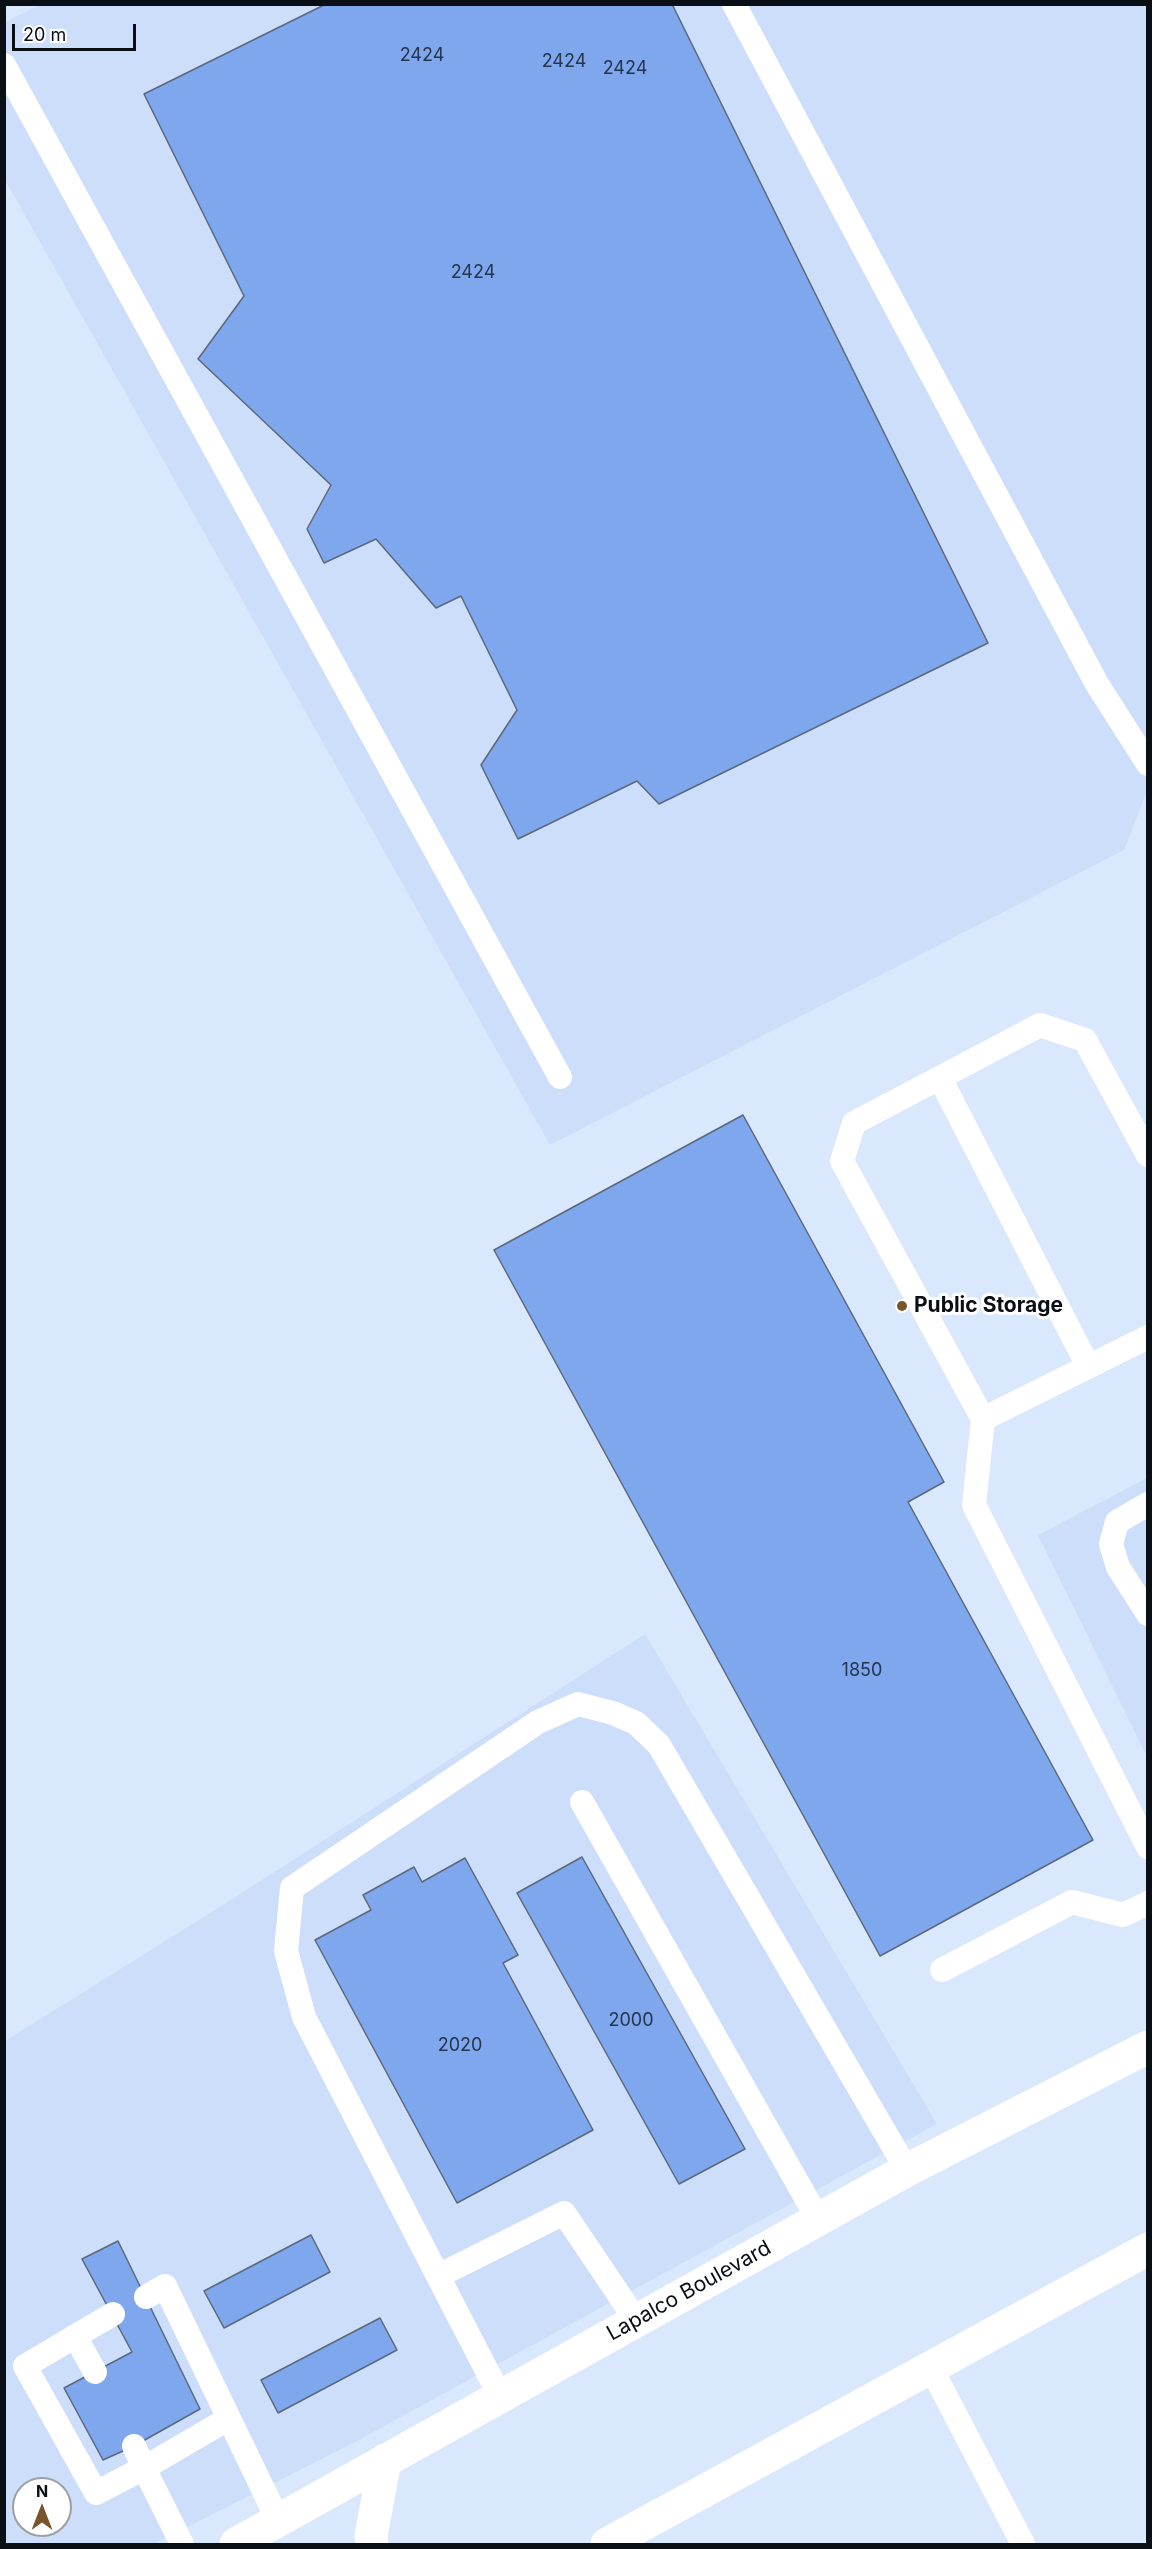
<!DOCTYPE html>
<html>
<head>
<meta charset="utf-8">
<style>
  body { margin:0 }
  #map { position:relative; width:1152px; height:2549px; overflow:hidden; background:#dae8fe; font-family:Inter,sans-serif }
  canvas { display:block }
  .frame { position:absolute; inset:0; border:6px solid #0a0f16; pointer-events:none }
  .north { position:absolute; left:12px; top:2477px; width:60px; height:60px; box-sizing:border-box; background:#fff; border:2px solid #9d9fa2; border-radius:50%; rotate:0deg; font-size:16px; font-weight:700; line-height:24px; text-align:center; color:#0a0f16 }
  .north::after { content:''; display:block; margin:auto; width:21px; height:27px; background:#76542c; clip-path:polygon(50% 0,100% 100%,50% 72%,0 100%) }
  .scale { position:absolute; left:12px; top:24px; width:124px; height:27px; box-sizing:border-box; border:3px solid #0a0f16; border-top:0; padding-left:8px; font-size:18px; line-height:21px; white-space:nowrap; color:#0a0f16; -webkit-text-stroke:4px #fff; paint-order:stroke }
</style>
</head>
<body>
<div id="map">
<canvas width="1152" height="2549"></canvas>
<div class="frame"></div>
<div class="north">N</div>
<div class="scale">20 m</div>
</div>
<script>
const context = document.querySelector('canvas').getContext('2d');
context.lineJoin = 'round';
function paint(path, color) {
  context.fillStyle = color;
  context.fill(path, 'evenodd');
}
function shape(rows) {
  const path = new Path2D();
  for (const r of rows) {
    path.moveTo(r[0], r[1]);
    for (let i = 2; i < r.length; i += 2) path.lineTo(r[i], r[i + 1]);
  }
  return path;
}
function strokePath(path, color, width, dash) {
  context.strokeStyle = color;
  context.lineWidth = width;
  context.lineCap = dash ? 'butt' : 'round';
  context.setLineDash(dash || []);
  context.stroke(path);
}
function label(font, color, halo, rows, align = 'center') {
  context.font = font + ' Inter,sans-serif';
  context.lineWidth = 6;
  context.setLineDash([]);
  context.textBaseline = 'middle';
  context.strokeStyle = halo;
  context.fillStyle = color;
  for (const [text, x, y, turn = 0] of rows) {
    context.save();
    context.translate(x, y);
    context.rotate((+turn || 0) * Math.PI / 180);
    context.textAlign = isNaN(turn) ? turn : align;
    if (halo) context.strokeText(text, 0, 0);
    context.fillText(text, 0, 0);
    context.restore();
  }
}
paint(shape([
  [41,4,1147,5,1148,789,1124,850,550,1145,5,180,4,23],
  [1147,1478,1147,1757,1038,1535],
  [645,1634,937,2124,357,2441,154,2544,5,2544,5,2041,226,1903],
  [24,2489,60,2489,60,2525,24,2525]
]), '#cddefb');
const building = shape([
  [326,4,672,4,988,643,659,804,637,781,518,839,481,765,517,710,461,596,436,608,376,539,324,563,307,529,331,485,198,359,244,296,144,94,326,4],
  [743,1115,944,1482,908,1502,1093,1840,880,1956,494,1250,743,1115],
  [582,1857,745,2149,679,2184,517,1893,582,1857],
  [465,1858,518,1955,503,1963,593,2130,457,2203,315,1940,371,1910,363,1895,414,1867,422,1882,465,1858],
  [311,2235,330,2272,224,2328,204,2291,311,2235],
  [118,2241,200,2409,134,2446,103,2460,64,2388,132,2352,82,2259,118,2241],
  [380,2318,397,2350,278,2413,261,2380,380,2318]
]);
paint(building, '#7ea7ed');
strokePath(building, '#5c687b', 1.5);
strokePath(shape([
  [734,4,1097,684,1148,764],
  [4,65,560,1077],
  [940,1078,1088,1366],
  [1148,1155,1085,1040,1040,1025,854,1123,842,1161,983,1419,974,1505,1148,1847],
  [983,1419,1148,1337],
  [1148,1504,1117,1522,1111,1544,1118,1567,1148,1614],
  [582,1802,818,2219],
  [942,1970,1072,1902,1123,1915,1148,1903],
  [438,2276,564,2213,636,2320],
  [146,2297,165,2286,278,2520],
  [113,2314,25,2366,96,2493,144,2468,182,2544],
  [75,2336,95,2372],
  [931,2368,1023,2544],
  [500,2396,304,2017,286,1951,292,1888,538,1722,578,1704,613,1713,636,1723,659,1745,907,2170],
  [134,2446,144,2468,228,2419]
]), '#fff', 24);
strokePath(shape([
  [236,2544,907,2170,1148,2047],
  [372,2544,371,2536,385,2460],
  [607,2544,1148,2249]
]), '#fff', 33);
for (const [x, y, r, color] of [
  [902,1306,6,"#76542c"]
]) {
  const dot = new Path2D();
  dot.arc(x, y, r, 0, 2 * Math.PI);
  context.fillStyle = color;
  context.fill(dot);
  strokePath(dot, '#fff', 2);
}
label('18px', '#27354c', null, [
  ["2424",422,56],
  ["2424",564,62],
  ["2424",625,69],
  ["2424",473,273],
  ["1850",862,1671],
  ["2000",631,2021],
  ["2020",460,2046]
]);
label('bold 21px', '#0a0f16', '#fff', [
  ["Public Storage",914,1306]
], 'left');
label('21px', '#0a0f16', '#fff', [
  ["Lapalco Boulevard",689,2291,-29]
]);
</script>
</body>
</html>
